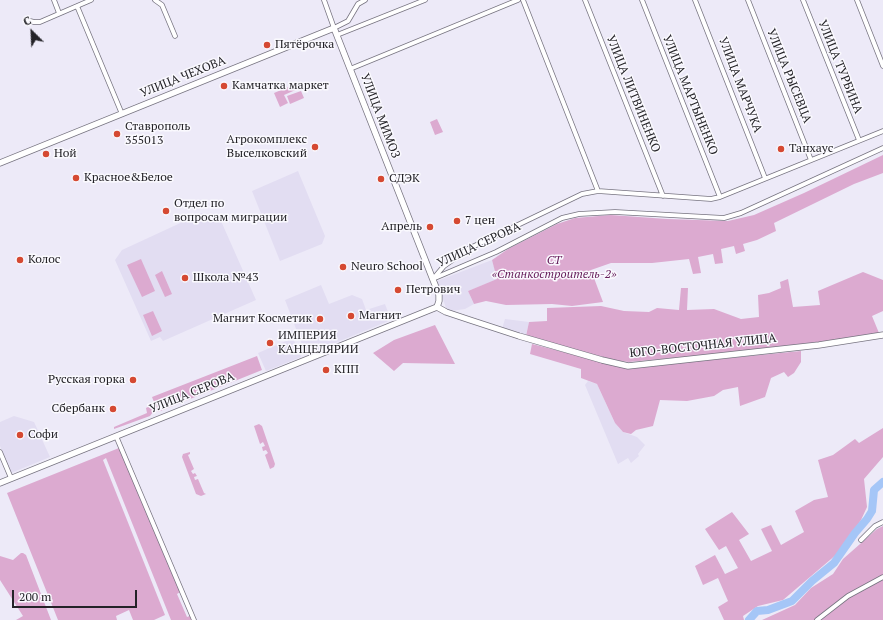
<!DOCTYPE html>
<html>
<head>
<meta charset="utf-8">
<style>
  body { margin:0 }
  #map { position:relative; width:883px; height:620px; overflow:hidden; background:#edeaf8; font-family:"PT Serif",serif }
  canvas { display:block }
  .north { position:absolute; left:12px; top:12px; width:40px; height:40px; -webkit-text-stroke:3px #faf9fe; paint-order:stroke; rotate:336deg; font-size:11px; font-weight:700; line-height:16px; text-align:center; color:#242328 }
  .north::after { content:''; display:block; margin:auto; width:14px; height:18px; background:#242328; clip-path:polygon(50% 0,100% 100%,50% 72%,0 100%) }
  .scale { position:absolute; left:12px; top:590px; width:125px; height:18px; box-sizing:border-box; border:2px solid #242328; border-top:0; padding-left:5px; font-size:12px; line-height:14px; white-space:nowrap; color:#242328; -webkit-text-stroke:3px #faf9fe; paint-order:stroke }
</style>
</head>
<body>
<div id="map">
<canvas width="883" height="620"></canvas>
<div class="north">С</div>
<div class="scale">200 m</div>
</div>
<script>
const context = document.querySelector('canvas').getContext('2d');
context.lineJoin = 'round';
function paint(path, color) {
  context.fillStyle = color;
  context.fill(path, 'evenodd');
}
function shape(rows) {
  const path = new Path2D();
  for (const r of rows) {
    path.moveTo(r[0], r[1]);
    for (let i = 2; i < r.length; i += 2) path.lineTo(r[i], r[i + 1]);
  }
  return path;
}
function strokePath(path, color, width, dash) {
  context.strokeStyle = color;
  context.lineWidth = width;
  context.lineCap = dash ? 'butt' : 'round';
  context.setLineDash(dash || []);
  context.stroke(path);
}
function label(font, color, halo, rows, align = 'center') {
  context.font = font + ' "PT Serif",serif';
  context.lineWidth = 3;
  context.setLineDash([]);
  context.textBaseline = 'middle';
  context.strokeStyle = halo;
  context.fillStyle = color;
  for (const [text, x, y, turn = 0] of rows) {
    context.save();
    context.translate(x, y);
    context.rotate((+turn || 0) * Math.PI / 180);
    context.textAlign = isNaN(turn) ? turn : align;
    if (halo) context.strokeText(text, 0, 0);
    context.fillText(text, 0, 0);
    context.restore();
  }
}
paint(shape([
  [298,171,325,236,322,244,280,261,252,191],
  [202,213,211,222,221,221,256,300,163,341,160,337,151,341,115,260,122,250],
  [492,260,498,279,468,291,474,304,465,309,451,311,446,308,437,281],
  [321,285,329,304,352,295,362,299,366,310,385,304,391,320,306,355,285,300],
  [505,319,529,322,526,336,502,329],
  [293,338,301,357,266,371,258,353],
  [588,381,597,384,615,423,623,432,637,437,645,445,638,454,639,456,631,463,628,458,618,464,585,385],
  [14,416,34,422,50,457,11,473,0,446,0,422]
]), '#e2ddf2');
paint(shape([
  [298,83,300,88,284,95,288,103,280,107,274,93],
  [301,91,304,98,290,104,287,96],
  [437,119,443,132,435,135,430,122],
  [883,155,883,173,854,184,774,223,776,231,757,240,743,244,745,251,736,254,734,246,721,249,723,263,715,264,713,254,698,257,701,273,693,274,689,259,652,263,611,263,591,270,603,302,572,306,552,304,506,305,486,301,474,304,468,291,497,279,492,260,508,249,557,224,575,218,611,215,667,219,728,221,754,215,804,193],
  [141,259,155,291,142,297,127,265],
  [162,271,172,294,165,297,155,275],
  [863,272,883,280,883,311,872,316,879,333,817,343,739,352,629,362,619,361,595,355,526,336,529,322,547,321,547,308,601,306,624,311,649,312,657,308,679,310,681,288,688,288,687,310,714,309,741,319,759,317,758,295,769,293,781,288,780,282,788,279,793,307,820,305,818,291],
  [153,311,162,331,152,336,143,315],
  [435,325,455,364,403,363,394,371,373,353,394,340],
  [532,344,591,359,599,362,657,365,801,351,801,362,794,373,788,377,784,372,771,378,765,397,740,406,738,387,723,390,714,396,687,401,660,400,653,426,636,430,631,434,623,432,615,423,597,384,581,378,581,369,530,354],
  [257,356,262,370,158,412,152,397],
  [148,407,152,409,153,412,150,416,114,429,114,427,147,413,146,408],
  [259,424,262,426,275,464,274,467,270,469,265,455,268,453,266,450,263,451,262,447,265,446,263,442,260,444,254,426],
  [883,428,883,457,864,479,867,507,861,520,837,554,783,600,758,606,743,616,744,620,724,620,718,607,728,601,718,578,703,585,695,566,715,555,725,574,738,568,726,546,719,550,705,529,732,512,749,534,739,540,751,561,772,551,761,529,771,525,781,545,804,532,795,511,814,500,828,497,818,460,833,455,855,439,859,443],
  [119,448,180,592,177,594,187,617,190,616,191,620,171,620,106,458,103,460,165,615,154,620,133,620,129,610,116,616,117,620,58,620,7,493],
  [190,452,190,454,188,455,194,469,191,471,193,474,195,473,197,476,194,477,195,480,198,479,204,493,206,494,201,496,196,494,182,457,183,454],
  [883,526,883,620,762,620,795,605,811,588,833,574,843,559,877,529],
  [21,553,23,553,26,555,51,620,16,620,23,616,0,580,0,556,13,560]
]), '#dcaad0');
strokePath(shape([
  [749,620,757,611,768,610,792,601,812,581,834,563,855,533,867,519,872,511,874,490,883,482]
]), '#a5c6f7', 8);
const street = shape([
  [54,0,59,13],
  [155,0,162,5,175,36],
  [324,0,334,28,348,21,358,4,365,0],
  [523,0,598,191],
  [585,0,663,196],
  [642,0,720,197],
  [695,0,765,178],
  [748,0,811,160],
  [803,0,859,140],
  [857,0,883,66],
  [77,6,122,114],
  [26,20,34,22,40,22,91,0],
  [337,35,425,0],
  [350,69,518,0],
  [435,278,496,252,562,218,579,214,615,212,724,218,741,213,883,148],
  [433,279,444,266,468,249,582,194,598,191,711,199,720,197,883,131],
  [116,436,194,620],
  [0,452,11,478],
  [861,540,875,526,883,522],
  [817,620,848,596,883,577]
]);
const secondary = shape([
  [0,163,334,28,439,295,439,301,437,307],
  [437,307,446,312,470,320,519,336,602,360,628,366,819,345,883,335],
  [0,483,437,307]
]);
strokePath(street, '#777480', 5.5);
strokePath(secondary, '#777480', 7);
strokePath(street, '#fff', 4);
strokePath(secondary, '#fff', 5.5);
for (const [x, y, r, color] of [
  [267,45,4,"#d54932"],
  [224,86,4,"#d54932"],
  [117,134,4,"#d54932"],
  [315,147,4,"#d54932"],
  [781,149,4,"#d54932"],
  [46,154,4,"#d54932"],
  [76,178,4,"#d54932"],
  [381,179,4,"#d54932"],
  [166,211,4,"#d54932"],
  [457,221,4,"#d54932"],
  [430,227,4,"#d54932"],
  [20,260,4,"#d54932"],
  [343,267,4,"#d54932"],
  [185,278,4,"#d54932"],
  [398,290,4,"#d54932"],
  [351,316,4,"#d54932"],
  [320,319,4,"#d54932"],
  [270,343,4,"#d54932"],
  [326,370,4,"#d54932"],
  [133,380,4,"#d54932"],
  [113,409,4,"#d54932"],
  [20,435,4,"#d54932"]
]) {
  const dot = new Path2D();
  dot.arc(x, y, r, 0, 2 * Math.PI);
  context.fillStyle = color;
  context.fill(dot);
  strokePath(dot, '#faf9fe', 1.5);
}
label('12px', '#242328', '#faf9fe', [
  ["Пятёрочка",275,45],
  ["Камчатка маркет",232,86],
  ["Ставрополь",125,127],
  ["355013",125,141],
  ["Агрокомплекс",307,140,"right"],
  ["Выселковский",307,154,"right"],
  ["Танхаус",789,149],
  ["Ной",54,154],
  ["Красное&Белое",84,178],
  ["СДЭК",389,179],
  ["Отдел по",174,204],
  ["вопросам миграции",174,218],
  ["7 цен",465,221],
  ["Апрель",422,227,"right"],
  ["Колос",28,260],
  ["Neuro School",351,267],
  ["Школа №43",193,278],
  ["Петрович",406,290],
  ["Магнит",359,316],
  ["Магнит Косметик",312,319,"right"],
  ["ИМПЕРИЯ",278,336],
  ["КАНЦЕЛЯРИИ",278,350],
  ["КПП",334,370],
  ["Русская горка",125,380,"right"],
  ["Сбербанк",105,409,"right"],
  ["Софи",28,435]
], 'left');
label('12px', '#242328', '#faf9fe', [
  ["УЛИЦА ТУРБИНА",840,67,68],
  ["УЛИЦА РЫСЕВЦА",789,76,68],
  ["УЛИЦА ЧЕХОВА",183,77,-22],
  ["УЛИЦА МАРЧУКА",740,85,69],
  ["УЛИЦА ЛИТВИНЕНКО",633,94,68],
  ["УЛИЦА МАРТЫНЕНКО",690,95,68],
  ["УЛИЦА МИМОЗ",380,116,69],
  ["УЛИЦА СЕРОВА",479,245,-25],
  ["ЮГО-ВОСТОЧНАЯ УЛИЦА",703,346,-6],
  ["УЛИЦА СЕРОВА",192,393,-22]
]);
label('italic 12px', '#651c5a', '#faf9fe', [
  ["СТ",554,261],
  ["«Станкостроитель-2»",554,275]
]);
</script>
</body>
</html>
